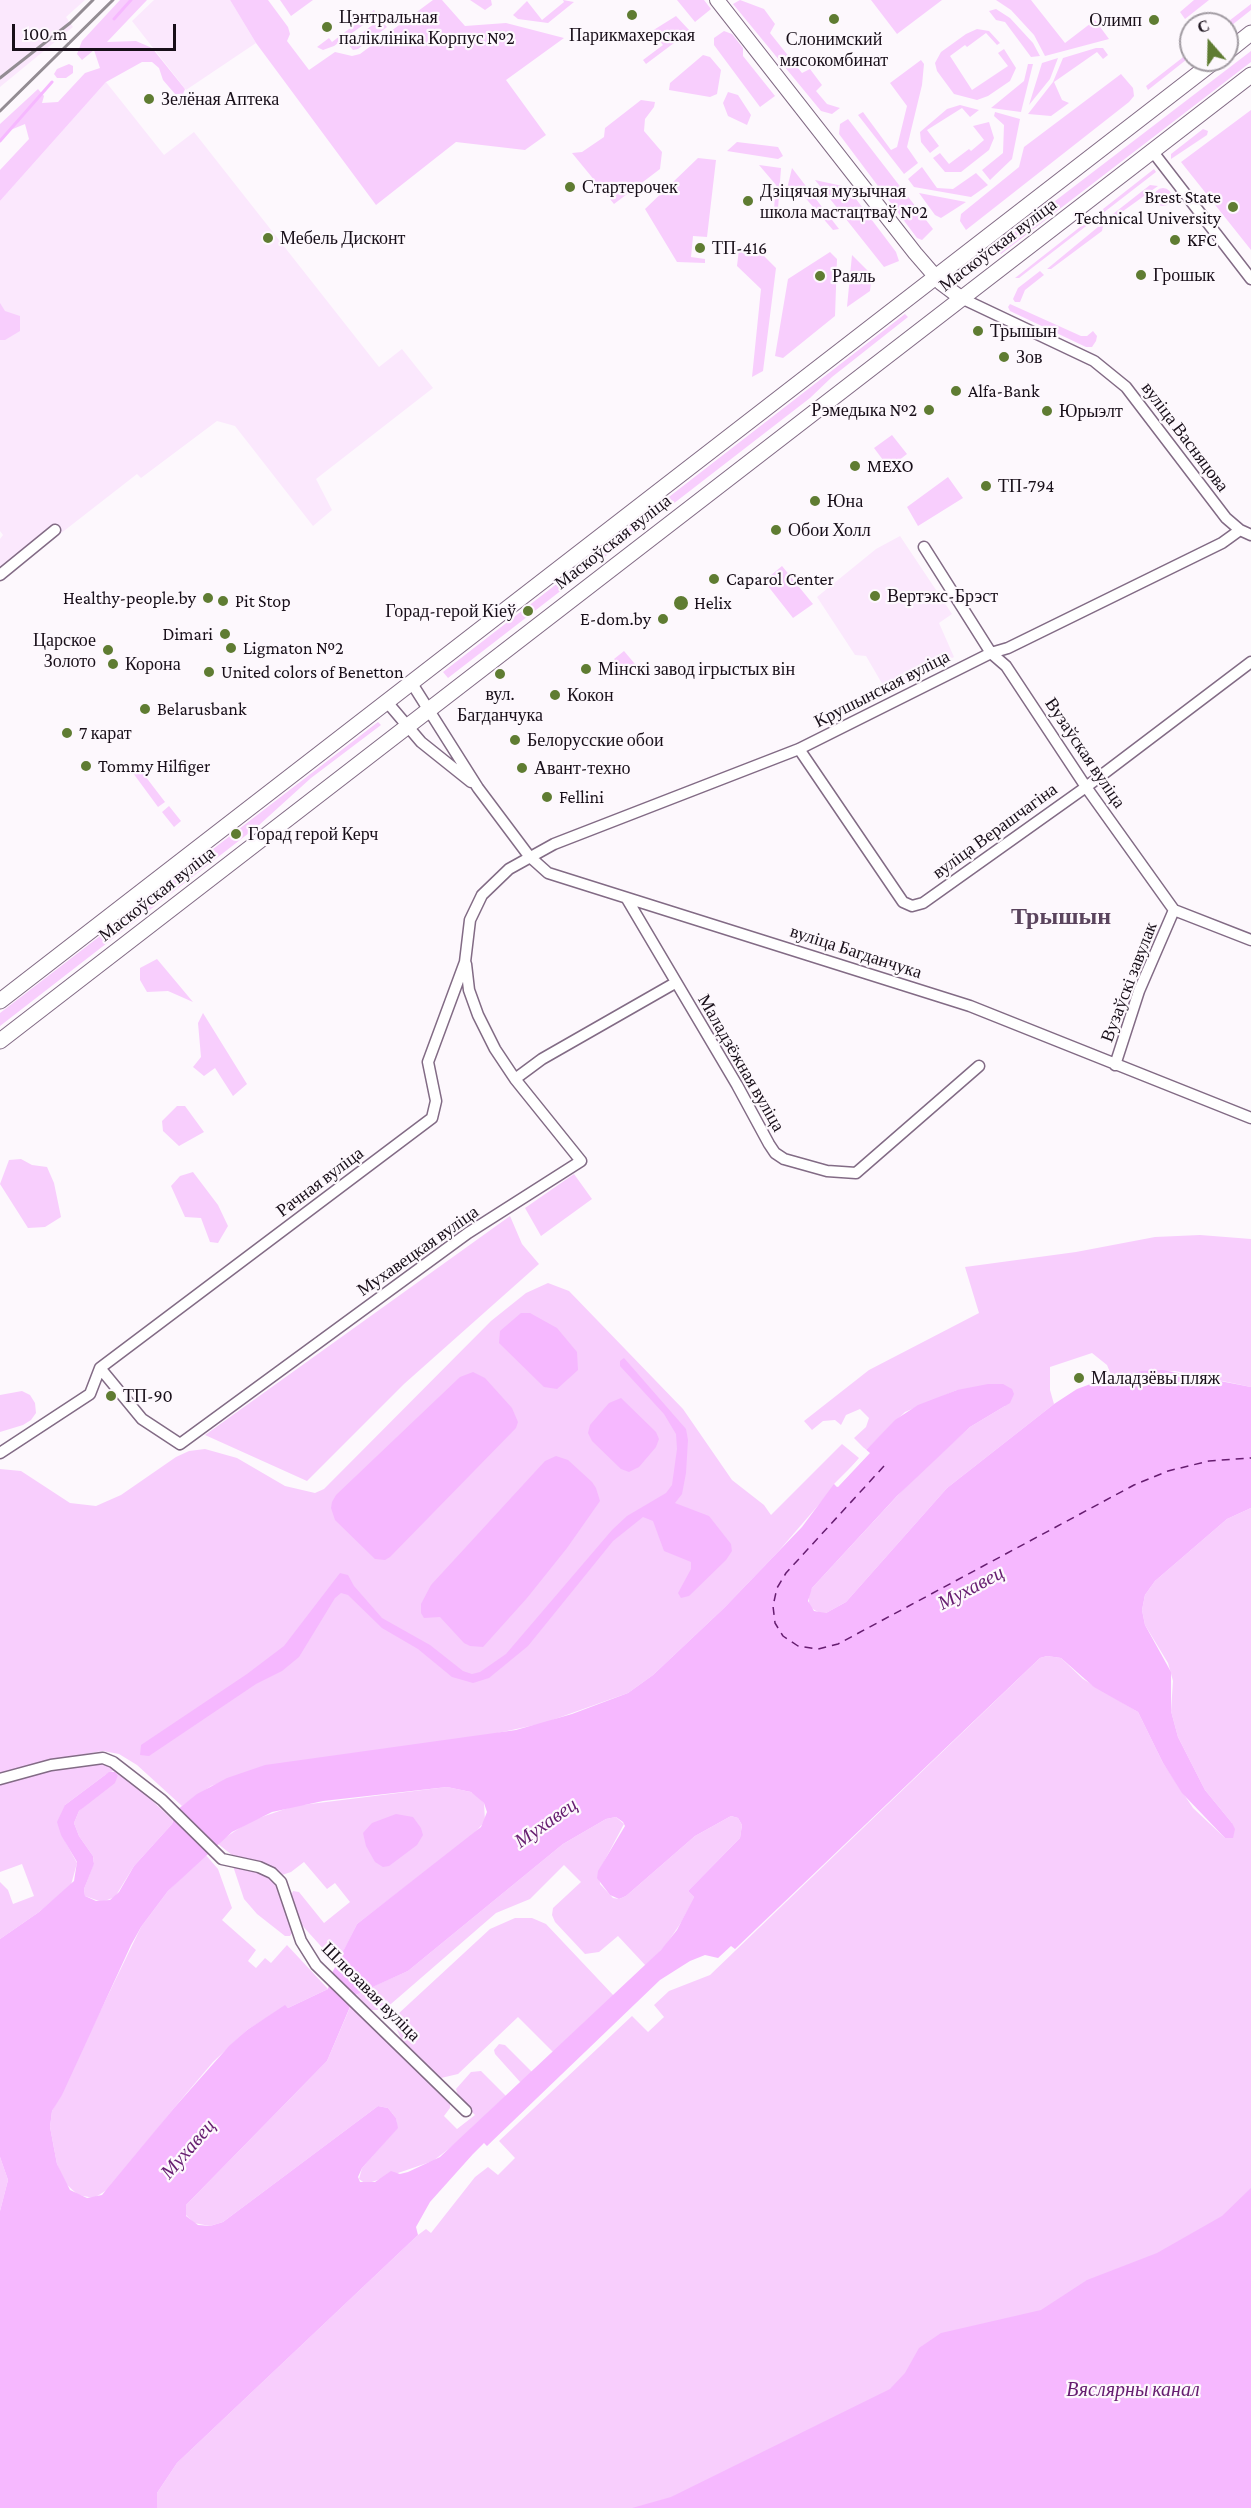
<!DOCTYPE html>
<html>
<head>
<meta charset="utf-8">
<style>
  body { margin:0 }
  #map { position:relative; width:1251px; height:2508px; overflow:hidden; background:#fdf8fd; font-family:"Crimson Pro",serif }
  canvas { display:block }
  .north { position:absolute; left:1179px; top:12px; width:60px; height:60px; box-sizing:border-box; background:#fdf8fd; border:2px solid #a19ba2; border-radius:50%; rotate:340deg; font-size:16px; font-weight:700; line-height:24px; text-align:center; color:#180f19 }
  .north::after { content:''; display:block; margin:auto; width:21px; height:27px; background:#5f7c32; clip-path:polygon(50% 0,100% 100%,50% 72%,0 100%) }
  .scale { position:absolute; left:12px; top:24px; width:164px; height:27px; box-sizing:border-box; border:3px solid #180f19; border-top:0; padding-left:8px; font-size:18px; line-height:21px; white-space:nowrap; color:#180f19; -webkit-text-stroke:4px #fdf8fd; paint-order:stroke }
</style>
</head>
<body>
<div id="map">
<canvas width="1251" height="2508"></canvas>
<div class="north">С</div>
<div class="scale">100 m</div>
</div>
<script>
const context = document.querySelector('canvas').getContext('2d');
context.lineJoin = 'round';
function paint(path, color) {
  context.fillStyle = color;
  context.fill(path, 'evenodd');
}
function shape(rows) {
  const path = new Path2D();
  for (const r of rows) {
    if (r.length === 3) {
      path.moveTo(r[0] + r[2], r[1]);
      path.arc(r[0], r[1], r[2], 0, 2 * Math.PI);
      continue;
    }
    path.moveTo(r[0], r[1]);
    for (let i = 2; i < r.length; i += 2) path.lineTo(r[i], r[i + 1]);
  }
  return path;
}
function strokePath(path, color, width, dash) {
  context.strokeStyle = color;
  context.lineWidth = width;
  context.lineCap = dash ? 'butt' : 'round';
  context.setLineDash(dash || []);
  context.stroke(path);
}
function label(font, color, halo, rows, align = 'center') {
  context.font = font + ' "Crimson Pro",serif';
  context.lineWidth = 4.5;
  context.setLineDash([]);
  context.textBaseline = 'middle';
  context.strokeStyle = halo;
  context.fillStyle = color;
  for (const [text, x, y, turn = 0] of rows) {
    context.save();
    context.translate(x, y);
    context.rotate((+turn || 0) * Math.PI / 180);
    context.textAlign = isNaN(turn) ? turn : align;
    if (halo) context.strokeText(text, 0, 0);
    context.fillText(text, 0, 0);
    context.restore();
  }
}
paint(shape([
  [0,0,85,0,66,17,73,27,0,87],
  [154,0,230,0,256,43,186,90,132,21],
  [106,82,164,155,194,132,379,367,402,349,433,388,316,479,332,510,313,526,235,426,217,421,141,478,137,474,60,534,55,530,0,570,0,539,3,535,0,531,0,201],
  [900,536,952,614,939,623,954,657,887,692,866,656,855,655,817,597,876,549]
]), '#fbe8fd');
paint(shape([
  [120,0,147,0,107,42,136,41,152,48,185,89,183,94,175,94,163,80,159,68,152,62,142,62,106,82,0,201,0,170,29,139,25,124,8,131,0,141,0,124,38,89,44,96,42,103,58,102,85,73,100,68,94,50,82,60,77,54,82,41],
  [230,0,268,0,288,27,290,34,287,41,309,70,335,52,352,56,360,54,433,0,442,0,465,26,506,23,564,38,506,80,546,135,525,150,456,142,376,205,256,43],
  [280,0,313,0,291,16],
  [470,0,491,0,492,5,485,10],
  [563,0,574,2,548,23,518,19,513,15,527,1,542,20,564,2],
  [677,0,704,0,711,9,695,22],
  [740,0,764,9,775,24,770,33,802,73,810,69,822,85,816,91,827,104,840,108,832,114,821,111,733,4],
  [871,0,942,0,897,34],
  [996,0,1031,0,1065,43,1095,20,1109,39,1045,56,1034,35,1011,10],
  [1194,0,1209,0,1185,19,1180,12],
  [1251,4,1251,10,1227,29,1225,24],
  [996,9,1010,18,1033,43,1040,56,1031,57,1005,22,996,20,989,11],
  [374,10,377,15,334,46,323,50,317,47,329,38,332,42],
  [676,16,690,31,646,64,643,60,663,45,652,31],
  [380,19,387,27,358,49,353,50,348,44],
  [977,29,989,31,1000,43,997,45,986,33,967,47,965,45,950,56,972,90,1008,66,998,53,1004,49,1016,68,1010,81,988,96,977,100,954,94,937,71,935,63,941,52,966,34],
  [724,31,732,34,743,48,743,56,775,96,760,107,714,45,714,38],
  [1096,48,1103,48,1108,55,1103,59,1097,52,1054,82,1062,100,1069,103,1051,116,1028,114,1053,82,1063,58],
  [1191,51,1191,56,1148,90,1146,86],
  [1251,51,1251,62,1001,254,995,247],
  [703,55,710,57,721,70,717,94,710,97,669,90,670,83],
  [1058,58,1050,79,1029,105,1042,63],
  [921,60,924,64,922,85,907,147,918,163,904,174,858,115,863,112,891,150,897,147,907,106,890,83],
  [69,64,73,66,73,73,66,78,57,78,54,74,57,69],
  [1028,64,1033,64,1021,112,991,108,1024,81],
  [1121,74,1133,88,1134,96,1129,102,966,230,960,221,961,214,1019,167,1024,147],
  [728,92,738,95,751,115,747,125,728,116,723,103],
  [641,100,655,102,654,107,645,119,644,131,662,152,660,169,614,204,572,153,582,152,604,137,605,128],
  [960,105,979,110,970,117,962,108,927,130,939,146,930,153,921,142,920,132,947,109],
  [1251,110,1251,250,1181,162],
  [995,112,1020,119,1012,159,990,180,982,170,1003,153,1004,125,994,116],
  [848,119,933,229,922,240,917,238,839,134,840,124],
  [989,122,994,138,989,150,961,172,945,172,933,158,940,153,949,164,969,149,971,151,984,140,973,126],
  [1203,129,1208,131,1207,135,1171,159,1171,154],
  [737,142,778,147,783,156,778,159,727,151],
  [698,158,716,160,707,237,693,236,691,257,705,259,705,263,677,262,645,209],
  [759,165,781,168,778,209,774,209,776,185],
  [922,167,937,188,953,189,976,173,988,185,971,197,914,187,908,179],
  [792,168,839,229,833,230,802,194,793,193,787,189],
  [1154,169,1156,172,1019,278,1015,278],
  [815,180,847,187,896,252,899,261,884,267],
  [1150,185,1158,186,1112,219,1113,214],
  [1163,197,9],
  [919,193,966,202,941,218,935,215],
  [1103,226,1102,231,1051,269,1047,269,1098,227],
  [739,249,761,253,776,268,763,371,752,377,761,289,737,266],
  [830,252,837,259,835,316,783,358,775,356,788,279],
  [852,255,872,275,870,291,847,307],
  [1040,271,1044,275,1025,290,1020,302,1015,302,1013,299,1018,288],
  [0,303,5,311,20,316,20,331,5,340,0,340],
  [1010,304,1081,336,1087,336,1093,331,1097,336,1096,341,1092,347,1086,347,1010,311,1008,307],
  [905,314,908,317,832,377,810,398,448,678,443,672],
  [892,435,907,454,889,468,874,448],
  [948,477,963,498,918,526,907,507],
  [782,566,813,604,793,618,764,581],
  [624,651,635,664,625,672,614,659],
  [378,722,381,725,311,778,258,826,0,1026,0,1013],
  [139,768,165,802,158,807,133,773],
  [169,806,181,821,174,827,162,812],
  [157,959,193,1002,168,991,147,992,140,980,140,968],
  [203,1013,247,1084,233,1096,215,1068,204,1076,193,1067,201,1057,198,1023],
  [177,1106,185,1106,204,1132,179,1146,163,1131,162,1121],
  [21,1159,32,1165,47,1167,54,1183,61,1217,45,1227,28,1228,0,1184,9,1160],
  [193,1172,218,1205,228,1226,218,1243,210,1242,201,1218,185,1217,171,1186,180,1176],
  [574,1174,592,1199,541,1236,525,1208],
  [510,1216,522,1244,539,1264,404,1384,307,1481,205,1435],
  [1200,1235,1251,1239,1251,1387,1175,1371,1140,1371,1112,1377,1107,1365,1092,1353,1050,1367,1050,1390,1054,1404,947,1488,846,1602,826,1613,820,1613,809,1607,809,1594,812,1588,912,1480,970,1427,1005,1406,957,1390,905,1412,866,1450,854,1438,866,1427,869,1418,860,1409,846,1415,841,1425,835,1420,823,1421,812,1430,804,1421,869,1370,979,1313,965,1267,1076,1252,1155,1237],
  [548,1283,569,1291,683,1409,732,1480,764,1505,771,1515,842,1444,859,1458,777,1553,724,1608,653,1675,628,1693,544,1723,484,1736,265,1766,211,1786,182,1806,137,1765,119,1754,103,1751,49,1760,0,1773,0,1469,21,1471,70,1503,96,1506,121,1495,176,1457,189,1451,205,1449,237,1458,285,1486,315,1493,324,1489,491,1321,526,1293],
  [22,1391,30,1395,35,1403,36,1413,31,1420,23,1425,0,1432,0,1395],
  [1251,1508,1251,2508,157,2508,157,2493,177,2463,418,2235,426,2229,431,2233,475,2177,488,2167,498,2175,515,2158,499,2141,632,2016,648,2032,664,2017,654,2005,669,1991,710,1975,1040,1658,1047,1656,1061,1658,1083,1679,1138,1712,1163,1763,1193,1808,1225,1838,1232,1823,1205,1790,1178,1737,1171,1711,1173,1681,1168,1663,1145,1625,1142,1610,1145,1595,1155,1581,1227,1519],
  [101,1763,120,1771,173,1820,172,1824,134,1866,115,1897,102,1902,85,1896,84,1889,94,1863,93,1856,79,1836,74,1823,79,1811,118,1775,113,1771,105,1775,65,1805,65,1841,77,1863,71,1885,39,1912,0,1939,0,1882,8,1890,13,1904,34,1896,22,1864,0,1872,0,1785,47,1771],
  [447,1787,471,1792,479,1797,484,1803,485,1821,473,1835,357,1924,337,1964,300,1923,291,1896,293,1891,299,1892,324,1923,350,1902,335,1883,327,1889,304,1862,291,1872,282,1875,261,1863,232,1855,217,1843,250,1821,294,1806],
  [731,1816,738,1818,742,1825,740,1838,688,1891,694,1897,682,1921,666,1945,646,1966,618,1936,599,1952,585,1954,555,1922,552,1915,553,1908,581,1882,564,1865,530,1899,496,1913,384,2010,370,2010,356,1994,408,1971,563,1844,606,1819,616,1817,624,1824,599,1871,600,1884,613,1898,619,1899,626,1896,695,1836],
  [205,1854,218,1869,232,1908,222,1920,256,1950,248,1961,256,1968,265,1958,271,1963,287,1945,328,1989,288,2008,285,2006,247,2030,213,2062,174,2108,110,2188,94,2198,78,2195,64,2182,57,2164,50,2127,52,2111,141,1927,168,1891],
  [233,1866,256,1870,276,1881,293,1932,290,1936,285,1936,257,1914,244,1899],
  [515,1918,532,1918,546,1924,614,1996,553,2052,518,2017,458,2074,441,2078,401,2039,396,2027,398,2014,490,1929],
  [351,2005,450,2100,450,2108,444,2116,457,2129,475,2115,459,2099,456,2089,471,2072,481,2071,506,2096,459,2141,433,2161,366,2184,359,2179,362,2168,397,2128,396,2118,388,2108,378,2106,223,2222,210,2226,194,2223,184,2213,186,2205,327,2061],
  [499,2044,505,2045,532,2072,521,2083,495,2054,494,2050],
  [0,2157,8,2180,0,2211]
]), '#f8cefd');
paint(shape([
  [521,1313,530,1313,557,1328,577,1352,578,1370,557,1389,544,1387,499,1343,500,1331],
  [624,1358,686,1429,688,1440,686,1473,682,1494,675,1503,709,1516,731,1544,732,1551,726,1560,689,1596,681,1598,678,1593,691,1569,691,1562,664,1551,653,1521,643,1517,613,1541,528,1646,489,1678,473,1683,452,1677,418,1649,382,1628,348,1595,341,1593,335,1598,299,1657,282,1671,256,1684,149,1756,140,1755,141,1745,247,1674,284,1646,340,1573,348,1575,354,1586,382,1618,430,1645,463,1671,472,1674,480,1672,506,1654,612,1530,627,1516,666,1493,672,1485,677,1449,676,1434,664,1414,620,1366,620,1361],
  [1163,1370,1251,1387,1251,1508,1227,1519,1155,1581,1145,1595,1142,1610,1145,1625,1171,1672,1171,1711,1178,1737,1205,1790,1232,1823,1235,1829,1233,1838,1225,1838,1182,1793,1163,1763,1138,1712,1094,1687,1061,1658,1047,1656,1040,1658,735,1949,731,1946,718,1958,705,1955,690,1961,660,1980,487,2146,484,2143,473,2154,430,2202,416,2227,418,2235,177,2463,157,2493,157,2508,0,2508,0,2211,8,2180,0,2157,0,1939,39,1912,74,1881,77,1862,61,1835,57,1822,65,1805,109,1772,115,1772,118,1775,115,1783,79,1811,74,1823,79,1836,93,1856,94,1864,84,1889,85,1896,96,1901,110,1900,119,1892,134,1866,172,1824,177,1810,197,1794,227,1778,265,1765,516,1730,572,1714,628,1693,653,1675,724,1608,802,1527,834,1484,837,1487,869,1453,866,1450,895,1420,918,1405,957,1390,988,1384,1003,1384,1012,1389,1014,1394,1010,1403,970,1427,897,1496,812,1588,808,1601,814,1611,826,1613,846,1602,947,1488,1054,1404,1077,1389,1096,1382,1140,1371],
  [447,1787,471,1792,484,1803,487,1812,481,1827,357,1924,332,1973,328,1989,288,2008,285,2005,247,2030,229,2046,174,2108,102,2195,87,2198,70,2190,57,2164,50,2127,52,2111,62,2095,131,1945,141,1927,168,1891,232,1832,272,1812,323,1801],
  [731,1816,738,1818,742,1825,740,1838,688,1891,694,1897,677,1930,661,1950,440,2157,408,2172,400,2174,391,2171,375,2182,360,2182,358,2177,362,2168,398,2128,396,2118,388,2108,378,2106,223,2222,210,2226,198,2225,186,2216,186,2205,327,2061,355,1995,408,1971,563,1844,606,1819,616,1817,623,1822,625,1826,598,1871,597,1878,610,1895,619,1899,626,1896,695,1836],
  [473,1372,485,1378,512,1408,518,1422,516,1428,390,1557,385,1560,375,1559,335,1520,331,1508,332,1502,336,1495,460,1377],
  [621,1398,656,1432,659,1439,656,1447,639,1467,629,1472,621,1469,592,1441,588,1433,590,1425,609,1403],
  [556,1456,568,1460,592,1482,596,1488,600,1501,567,1548,527,1598,483,1647,470,1646,464,1643,440,1617,424,1618,421,1613,421,1604,431,1585,545,1461],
  [396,1814,413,1817,421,1828,423,1835,417,1845,389,1866,383,1867,375,1862,366,1846,363,1833,372,1823],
  [1251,2188,1251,2508,632,2508,671,2497,890,2389,905,2373,919,2348,941,2333,1041,2310,1087,2280,1157,2253,1222,2216]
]), '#f6b8ff');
paint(shape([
  [864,1448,870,1453,838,1487,834,1484,865,1453]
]), '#fdf8fd');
strokePath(shape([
  [114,19,131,0],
  [0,141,52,82]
]), '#f6b8ff', 3);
strokePath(shape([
  [884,1466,786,1573,777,1588,773,1606,775,1623,783,1636,798,1646,818,1649,838,1644,1134,1485,1168,1471,1209,1461,1251,1458]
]), '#661d70', 1.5, [8, 6]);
const street = shape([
  [1153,152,1251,279],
  [961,298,1094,361,1126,387,1226,518,1240,530,1251,535],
  [924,547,991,653,1006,666,1086,787,1174,910,1251,940],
  [0,575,55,530],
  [411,682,478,788,529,856,548,873,970,1006,1251,1118],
  [387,702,421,742,471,782],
  [799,749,903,902,912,906,923,903,1086,787,1251,662],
  [627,899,737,1085,769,1144,775,1153,784,1159,827,1171,856,1173,979,1066],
  [1115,1065,1139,991,1174,910],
  [515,1079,542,1059,675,983],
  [100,1368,142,1419,180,1444,468,1233,581,1161,515,1079,495,1049,478,1015,469,990,466,964],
  [0,1453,90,1394,100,1368,432,1118,436,1101,428,1062,465,962,470,920,482,895,509,869,554,844,799,749,991,653,1008,648,1222,543,1240,530],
  [0,1779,51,1765,103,1758,113,1762,162,1800,222,1859,259,1867,272,1873,281,1882,301,1941,316,1965,466,2111]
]);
const secondary = shape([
  [717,0,915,253,941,283,961,298]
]);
const primary = shape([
  [1227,52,1251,33],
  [0,1001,1216,60],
  [0,1041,1251,75]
]);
strokePath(street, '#826b85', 13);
strokePath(secondary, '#826b85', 16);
strokePath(primary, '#826b85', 17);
strokePath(street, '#fff', 10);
strokePath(secondary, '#fff', 14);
strokePath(primary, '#fff', 15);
strokePath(shape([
  [0,78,70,23,93,0],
  [0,111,113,0]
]), '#938c93', 3);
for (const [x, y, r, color] of [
  [632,15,6,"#5f7c32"],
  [834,19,6,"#5f7c32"],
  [1154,20,6,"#5f7c32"],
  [327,27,6,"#5f7c32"],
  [149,99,6,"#5f7c32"],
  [570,187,6,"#5f7c32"],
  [748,201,6,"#5f7c32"],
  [1233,207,6,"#5f7c32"],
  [268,238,6,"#5f7c32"],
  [1175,240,6,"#5f7c32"],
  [700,248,6,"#5f7c32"],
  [1141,275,6,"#5f7c32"],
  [820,276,6,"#5f7c32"],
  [978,331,6,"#5f7c32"],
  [1004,357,6,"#5f7c32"],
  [956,391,6,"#5f7c32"],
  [929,410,6,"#5f7c32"],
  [1047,411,6,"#5f7c32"],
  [855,466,6,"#5f7c32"],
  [986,486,6,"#5f7c32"],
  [815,501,6,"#5f7c32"],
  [776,530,6,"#5f7c32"],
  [714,579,6,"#5f7c32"],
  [875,596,6,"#5f7c32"],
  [208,598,6,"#5f7c32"],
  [223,601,6,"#5f7c32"],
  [681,603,8,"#5f7c32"],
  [528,611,6,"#5f7c32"],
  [663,619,6,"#5f7c32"],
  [225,634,6,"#5f7c32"],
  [231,648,6,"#5f7c32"],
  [108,650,6,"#5f7c32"],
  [113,664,6,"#5f7c32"],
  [586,669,6,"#5f7c32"],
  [209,672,6,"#5f7c32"],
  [500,674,6,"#5f7c32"],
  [555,695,6,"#5f7c32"],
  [145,709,6,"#5f7c32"],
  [67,733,6,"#5f7c32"],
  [515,740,6,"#5f7c32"],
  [86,766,6,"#5f7c32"],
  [522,768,6,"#5f7c32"],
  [547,797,6,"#5f7c32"],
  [236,834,6,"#5f7c32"],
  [1079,1378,6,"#5f7c32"],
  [111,1396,6,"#5f7c32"]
]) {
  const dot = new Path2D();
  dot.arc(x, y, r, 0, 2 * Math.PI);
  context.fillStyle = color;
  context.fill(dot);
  strokePath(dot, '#fdf8fd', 2);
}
label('18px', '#180f19', '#fdf8fd', [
  ["Цэнтральная",339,17],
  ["паліклініка Корпус №2",339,38],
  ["Олимп",1142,20,"right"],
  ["Парикмахерская",632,35,"center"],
  ["Слонимский",834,39,"center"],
  ["мясокомбинат",834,60,"center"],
  ["Зелёная Аптека",161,99],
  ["Стартерочек",582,187],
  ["Дзіцячая музычная",760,191],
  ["школа мастацтваў №2",760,212],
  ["Brest State",1221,197,"right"],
  ["Technical University",1221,218,"right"],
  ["Мебель Дисконт",280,238],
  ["KFC",1187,240],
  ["ТП-416",712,248],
  ["Грошык",1153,275],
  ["Раяль",832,276],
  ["Трышын",990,331],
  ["Зов",1016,357],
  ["Alfa-Bank",968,391],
  ["Рэмедыка №2",917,410,"right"],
  ["Юрыэлт",1059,411],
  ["MEXO",867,466],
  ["ТП-794",998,486],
  ["Юна",827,501],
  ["Обои Холл",788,530],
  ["Caparol Center",726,579],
  ["Вертэкс-Брэст",887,596],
  ["Healthy-people.by",196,598,"right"],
  ["Pit Stop",235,601],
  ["Helix",694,603],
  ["Горад-герой Кіеў",516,611,"right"],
  ["E-dom.by",651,619,"right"],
  ["Dimari",213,634,"right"],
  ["Царское",96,640,"right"],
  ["Золото",96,661,"right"],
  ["Ligmaton №2",243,648],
  ["Корона",125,664],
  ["Мінскі завод ігрыстых він",598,669],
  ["United colors of Benetton",221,672],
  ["вул.",500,694,"center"],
  ["Багданчука",500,715,"center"],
  ["Кокон",567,695],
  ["Belarusbank",157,709],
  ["7 карат",79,733],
  ["Белорусские обои",527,740],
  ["Tommy Hilfiger",98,766],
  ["Авант-техно",534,768],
  ["Fellini",559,797],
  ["Горад герой Керч",248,834],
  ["Маладзёвы пляж",1091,1378],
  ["ТП-90",123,1396]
], 'left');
label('18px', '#180f19', '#fdf8fd', [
  ["Маскоўская вуліца",998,245,-37],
  ["вуліца Васняцова",1185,437,53],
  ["Маскоўская вуліца",613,542,-38],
  ["Крушынская вуліца",882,689,-27],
  ["Вузаўская вуліца",1085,753,56],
  ["вуліца Верашчагіна",995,831,-36],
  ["Маскоўская вуліца",157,894,-38],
  ["вуліца Багданчука",856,952,18],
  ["Вузаўскі завулак",1129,982,-69],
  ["Маладзёжная вуліца",741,1063,60],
  ["Рачная вуліца",320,1182,-37],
  ["Мухавецкая вуліца",418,1251,-35],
  ["Шлюзавая вуліца",371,1992,45]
]);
label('italic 20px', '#661d70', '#fdf8fd', [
  ["Мухавец",971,1588,-28],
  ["Мухавец",546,1823,-35],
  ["Мухавец",188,2149,-49],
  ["Вяслярны канал",1133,2390]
]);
label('bold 24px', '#5a445d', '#fdf8fd', [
  ["Трышын",1061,917]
]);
</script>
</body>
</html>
